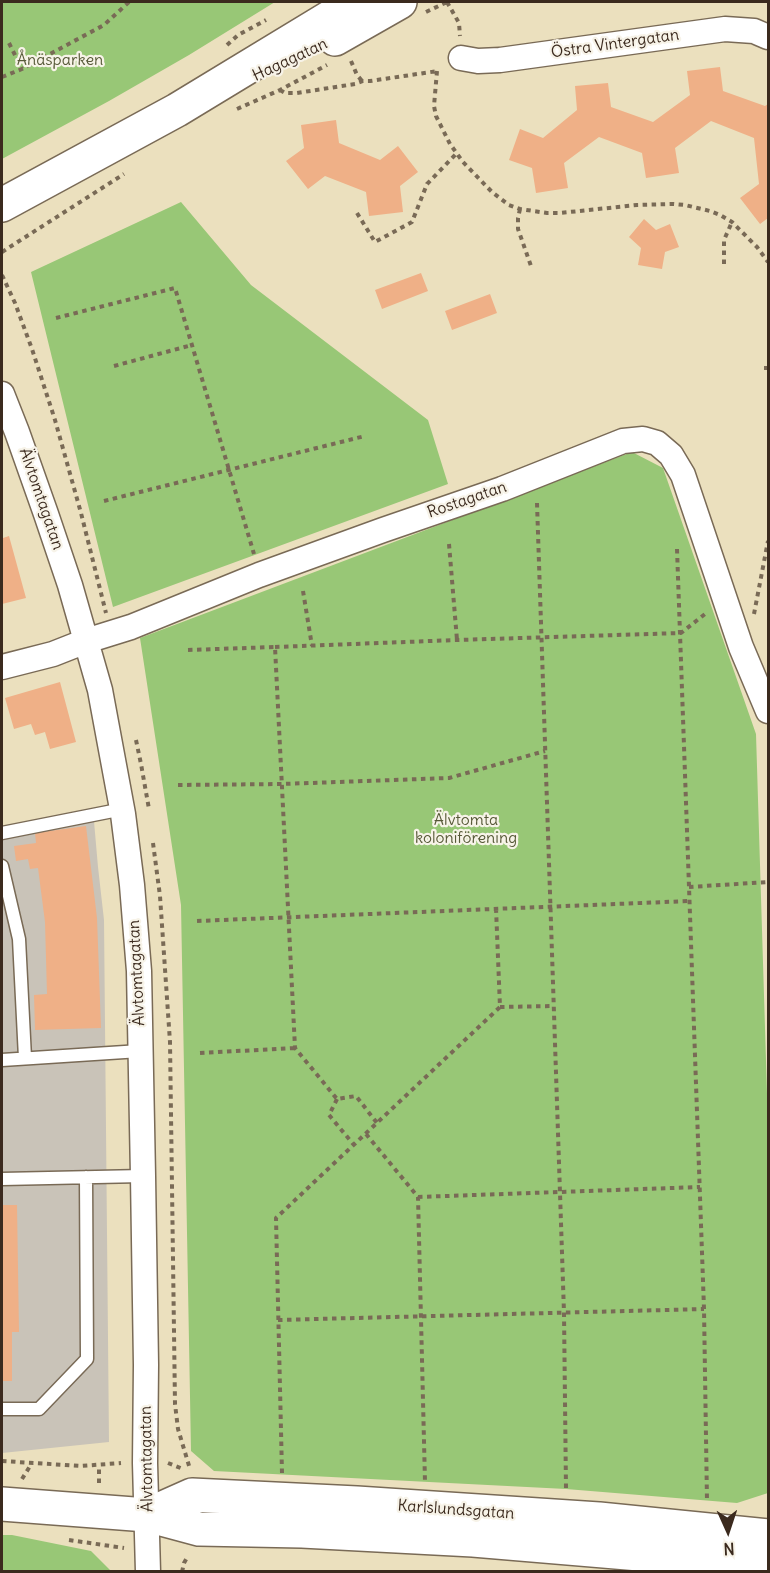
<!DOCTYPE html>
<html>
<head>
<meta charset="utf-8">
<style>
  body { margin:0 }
  #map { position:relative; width:770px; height:1573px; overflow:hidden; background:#ebe0be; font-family:Delius,sans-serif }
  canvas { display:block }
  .frame { position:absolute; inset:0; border:3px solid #3b2a1e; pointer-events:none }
  .north { position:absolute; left:698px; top:1501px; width:60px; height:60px; -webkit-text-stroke:4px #f7f3e8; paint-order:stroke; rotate:177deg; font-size:16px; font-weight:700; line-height:24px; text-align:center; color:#3b2a1e }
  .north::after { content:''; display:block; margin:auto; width:21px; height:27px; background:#3b2a1e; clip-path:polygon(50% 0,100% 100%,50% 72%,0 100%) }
</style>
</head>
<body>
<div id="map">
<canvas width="770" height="1573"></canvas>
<div class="frame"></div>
<div class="north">N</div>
</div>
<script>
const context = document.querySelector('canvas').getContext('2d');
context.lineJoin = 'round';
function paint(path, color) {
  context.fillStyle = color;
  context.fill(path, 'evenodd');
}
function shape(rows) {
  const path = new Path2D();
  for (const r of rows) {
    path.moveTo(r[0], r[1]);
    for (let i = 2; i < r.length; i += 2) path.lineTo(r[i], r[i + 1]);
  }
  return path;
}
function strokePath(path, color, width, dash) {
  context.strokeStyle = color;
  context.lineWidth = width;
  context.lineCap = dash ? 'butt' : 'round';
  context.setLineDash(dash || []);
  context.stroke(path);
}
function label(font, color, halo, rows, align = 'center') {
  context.font = font + ' Delius,sans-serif';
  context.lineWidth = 4.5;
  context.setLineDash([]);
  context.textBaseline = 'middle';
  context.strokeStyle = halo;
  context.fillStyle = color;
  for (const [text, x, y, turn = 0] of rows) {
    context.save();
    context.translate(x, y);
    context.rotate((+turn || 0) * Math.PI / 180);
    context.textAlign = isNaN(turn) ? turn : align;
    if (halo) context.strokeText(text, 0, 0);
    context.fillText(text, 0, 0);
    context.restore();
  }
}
paint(shape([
  [93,810,98,867,104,920,109,1442,2,1453,2,826]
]), '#c9c3b8');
paint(shape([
  [2,2,275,2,189,55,109,101,2,159],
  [181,202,251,285,428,420,448,484,113,607,31,272],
  [632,452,663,468,756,734,768,1126,768,1493,737,1503,566,1489,214,1471,191,1451,181,905,140,638],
  [2,1535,12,1535,91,1551,111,1571,2,1571]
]), '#98c776');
paint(shape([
  [720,67,723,91,765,106,768,104,768,218,760,224,740,198,759,184,754,138,711,121,675,148,679,173,646,178,642,153,599,137,564,163,568,188,536,193,532,168,509,160,520,129,543,138,577,110,575,86,608,83,611,107,653,122,690,95,687,71],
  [336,120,339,143,380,160,398,146,418,172,400,186,403,212,369,216,366,192,325,176,308,189,286,161,304,148,301,125],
  [644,219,656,230,670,224,679,247,665,252,662,269,638,265,641,248,629,237],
  [421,273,428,291,382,309,375,290],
  [490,294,497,313,452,330,445,311],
  [2,533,3,538,9,536,26,598,2,604],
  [60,682,76,742,50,749,45,732,35,735,31,724,14,729,5,698],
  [86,826,97,918,101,1028,35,1030,34,995,47,994,45,922,38,868,30,869,28,859,16,861,14,846,36,843,35,833],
  [2,1205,17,1205,19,1332,12,1332,12,1381,2,1381]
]), '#efb087');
const lane = shape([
  [2,833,123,809],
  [2,866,19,939,25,1058],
  [2,1060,140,1051],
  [2,1179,143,1176],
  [2,1409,39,1409,87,1359,86,1177]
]);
const street = shape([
  [461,58,478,61,500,60,725,29,754,31,768,37],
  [2,394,17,432,46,514,70,585,100,690,123,814,132,885,139,971,143,1176,146,1365,145,1463,148,1572],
  [2,667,53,654,86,641,131,627,259,575,383,530,502,489,623,441,643,439,657,443,671,455,683,475,741,647,768,711]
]);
const secondary = shape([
  [335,39,400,2],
  [2,205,177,110,355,2],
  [2,1504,147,1515,199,1529,302,1531,473,1540,663,1556,768,1568],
  [147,1515,192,1495,357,1503,599,1519,768,1536]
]);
strokePath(lane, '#796a56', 15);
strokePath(street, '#796a56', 27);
strokePath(secondary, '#796a56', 36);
strokePath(shape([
  [447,2,459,23,460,36],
  [426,12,447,2],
  [9,43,22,69],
  [227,45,238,35,266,20],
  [351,61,357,75,362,81],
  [437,71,434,106,436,116,450,144,463,162,492,192,509,205,520,209,547,213,560,213,637,205,674,204,685,205,710,211,720,215,732,222,757,247,768,262],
  [2,77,22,69,104,25,129,2],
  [280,90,285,93,297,93,355,84,363,81,370,81,438,71],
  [237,109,280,90,327,65],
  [520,209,518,218,518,229,531,266],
  [357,213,375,242,412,222,427,184,457,153],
  [2,252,124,174],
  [724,264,724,240,732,222],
  [2,275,15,303,32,349,55,420,81,513,106,613],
  [56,318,175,288,254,554],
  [114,366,192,345],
  [764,368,768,368],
  [104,501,365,436],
  [537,503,564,1313,566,1489],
  [449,544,457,640],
  [677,549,704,1309,707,1501],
  [303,591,312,646],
  [754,614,768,541],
  [275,647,457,640,681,633,705,614],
  [188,650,275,647,295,1048,337,1099,356,1096,377,1123],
  [136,740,141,764,149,809],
  [178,785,282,784,449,778,545,751],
  [153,843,160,896,170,1042,175,1404,178,1429,190,1469],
  [689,887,768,882],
  [197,921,690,901],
  [500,1007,553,1006],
  [200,1053,295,1048],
  [337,1099,329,1115,354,1145],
  [366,1134,418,1197,425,1482],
  [418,1197,700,1187],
  [278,1320,704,1309],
  [2,1461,81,1466,121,1463],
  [168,1463,183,1469],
  [282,1473,276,1218,500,1007,496,908],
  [22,1479,32,1463],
  [99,1483,99,1465],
  [69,1540,124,1548],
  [182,1572,184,1563,188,1556]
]), '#796a56', 4, [4.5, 4.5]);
strokePath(lane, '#fff', 12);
strokePath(street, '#fff', 24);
strokePath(secondary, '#fff', 33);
label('16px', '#3b2a1e', '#f7f3e8', [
  ["Östra Vintergatan",615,44,-8],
  ["Hagagatan",290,60,-25],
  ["Älvtomtagatan",41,499,71],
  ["Rostagatan",467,500,-19],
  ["Älvtomtagatan",137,973,-93],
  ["Älvtomtagatan",147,1459,-91],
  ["Karlslundsgatan",456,1510,4]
]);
label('16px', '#575938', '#f7f3e8', [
  ["Ånäsparken",60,60],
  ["Älvtomta",466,820],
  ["koloniförening",466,838]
]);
</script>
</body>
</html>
